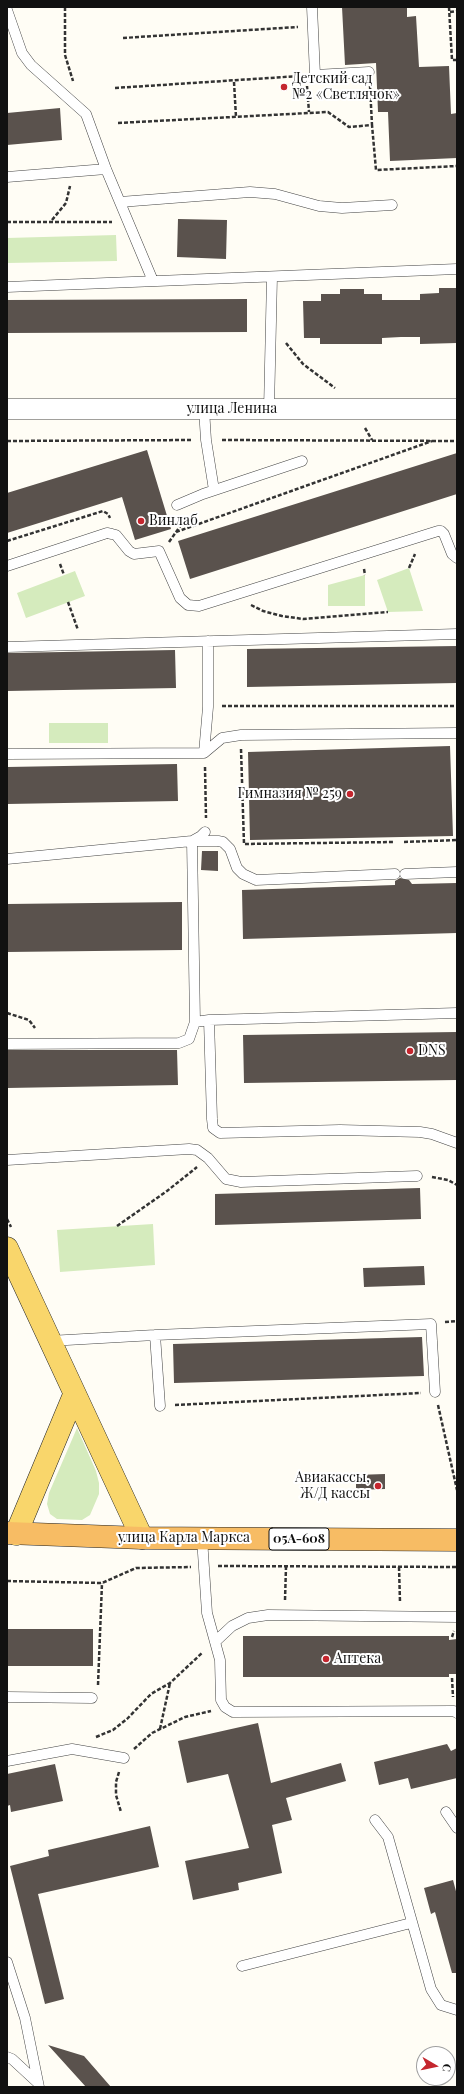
<!DOCTYPE html>
<html>
<head>
<meta charset="utf-8">
<style>
  body { margin:0 }
  #map { position:relative; width:464px; height:2094px; overflow:hidden; background:#fffdf5; font-family:"Playfair Display",serif }
  canvas { display:block }
  .frame { position:absolute; inset:0; border:8px solid #111; pointer-events:none }
  .north { position:absolute; left:416px; top:2046px; width:40px; height:40px; box-sizing:border-box; background:#fff; border:1px solid #a0a0a0; border-radius:50%; rotate:99deg; font-size:11px; font-weight:700; line-height:16px; text-align:center; color:#111 }
  .north::after { content:''; display:block; margin:auto; width:14px; height:18px; background:#c4262e; clip-path:polygon(50% 0,100% 100%,50% 72%,0 100%) }
</style>
</head>
<body>
<div id="map">
<canvas width="464" height="2094"></canvas>
<div class="frame"></div>
<div class="north">С</div>
</div>
<script>
const context = document.querySelector('canvas').getContext('2d');
context.lineJoin = 'round';
function paint(path, color) {
  context.fillStyle = color;
  context.fill(path, 'evenodd');
}
function shape(rows) {
  const path = new Path2D();
  for (const r of rows) {
    path.moveTo(r[0], r[1]);
    for (let i = 2; i < r.length; i += 2) path.lineTo(r[i], r[i + 1]);
  }
  return path;
}
function strokePath(path, color, width, dash) {
  context.strokeStyle = color;
  context.lineWidth = width;
  context.lineCap = dash ? 'butt' : 'round';
  context.setLineDash(dash || []);
  context.stroke(path);
}
function label(font, color, halo, rows, align = 'center') {
  context.font = font + ' "Playfair Display",serif';
  context.lineWidth = 4;
  context.setLineDash([]);
  context.textBaseline = 'middle';
  context.strokeStyle = halo;
  context.fillStyle = color;
  for (const [text, x, y, turn = 0] of rows) {
    context.save();
    context.translate(x, y);
    context.rotate((+turn || 0) * Math.PI / 180);
    context.textAlign = isNaN(turn) ? turn : align;
    if (halo) context.strokeText(text, 0, 0);
    context.fillText(text, 0, 0);
    context.restore();
  }
}
paint(shape([
  [116,235,117,261,7,263,7,238],
  [409,568,423,611,388,612,377,580],
  [75,571,85,596,26,618,17,593],
  [365,575,365,606,328,606,328,585],
  [49,723,108,723,108,743,49,743],
  [153,1224,155,1265,60,1272,57,1230],
  [77,1428,96,1471,99,1483,99,1494,90,1515,82,1520,57,1519,50,1514,47,1504,49,1493]
]), '#d5ebbd');
paint(shape([
  [342,7,407,7,407,17,416,16,419,67,449,66,451,114,457,113,457,158,390,161,388,112,378,112,376,63,345,65],
  [60,108,62,140,7,145,7,113],
  [178,219,227,220,226,259,177,257],
  [439,288,457,288,457,343,420,344,420,337,401,337,382,338,382,344,320,344,320,338,304,338,303,301,321,301,321,294,340,294,340,289,364,289,364,294,382,294,382,300,420,300,420,294,439,293],
  [247,299,247,332,7,333,7,300],
  [147,450,171,529,135,540,122,497,7,533,7,493],
  [457,453,457,494,190,579,178,541],
  [457,646,457,683,247,687,247,649],
  [175,650,176,688,7,691,7,653],
  [450,746,453,836,250,840,248,752],
  [177,764,178,801,7,804,7,767],
  [202,851,218,851,218,871,201,870],
  [400,878,409,880,412,884,457,883,457,933,243,939,242,890,395,885,395,881],
  [182,902,182,950,7,952,7,904],
  [457,1032,457,1080,244,1083,243,1035],
  [7,1050,177,1050,178,1085,7,1088],
  [420,1188,421,1219,215,1225,215,1194],
  [424,1266,425,1285,364,1287,363,1268],
  [422,1337,424,1376,174,1383,173,1344],
  [385,1474,385,1489,356,1490,356,1475],
  [7,1629,93,1629,93,1666,7,1666],
  [243,1636,449,1636,449,1640,457,1639,457,1674,449,1674,449,1677,243,1677],
  [258,1723,271,1783,341,1763,346,1781,286,1798,292,1820,272,1825,282,1873,238,1883,239,1890,193,1900,185,1861,249,1848,228,1774,187,1783,178,1741],
  [447,1744,451,1751,457,1748,457,1778,411,1789,408,1778,379,1785,374,1762],
  [55,1764,63,1801,11,1812,10,1805,7,1806,7,1774],
  [150,1826,159,1867,38,1894,64,1999,45,2004,10,1866,49,1856,48,1850],
  [453,1880,457,1895,457,1973,452,1973,435,1912,431,1914,424,1888],
  [48,2045,84,2056,111,2087,86,2087]
]), '#5a524d');
const service = shape([
  [312,7,315,75,369,72],
  [7,10,22,53,31,65,86,114,106,169,153,281],
  [7,177,106,169],
  [120,202,250,192,275,194,319,206,342,208,392,205],
  [7,287,457,269],
  [204,409,206,440,214,490],
  [269,409,272,277],
  [177,505,203,494,302,461],
  [7,566,107,533,112,534,116,535,129,551,134,554,159,551,180,598,188,605,199,606,438,531,441,531,444,534,452,554,457,558],
  [208,641,208,707,204,753,222,738,241,735,457,733],
  [7,647,457,634],
  [7,754,204,753],
  [205,832,201,836,192,841,195,1022,209,1020],
  [7,859,192,841,218,841,223,842,230,849,237,868,243,874,256,880,395,874],
  [405,874,457,872],
  [457,1013,209,1020,212,1119,213,1128,220,1133,340,1130,420,1132,432,1134,457,1143],
  [7,1044,179,1043,189,1039,195,1022],
  [7,1160,189,1149,197,1150,208,1158,226,1179,241,1182,417,1176],
  [155,1335,160,1406],
  [49,1341,155,1335,431,1324,435,1392],
  [202,1538,207,1613,220,1660,221,1700,225,1707,233,1712,454,1711,457,1713],
  [216,1641,232,1626,248,1618,268,1615,457,1617],
  [7,1697,92,1698],
  [7,1761,72,1749,124,1758],
  [446,1812,457,1828],
  [375,1820,388,1837,431,1989,441,2005,457,2010],
  [7,1962,25,2018,39,2087],
  [242,1966,411,1923],
  [7,2057,12,2059,38,2083]
]);
const minor = shape([
  [7,409,457,409]
]);
const primary = shape([
  [7,1248,142,1538],
  [16,1534,74,1395]
]);
const trunk = shape([
  [7,1533,142,1538,457,1540]
]);
strokePath(service, '#444', 11);
strokePath(minor, '#444', 21);
strokePath(primary, '#222', 23);
strokePath(trunk, '#222', 23);
strokePath(shape([
  [65,7,65,55,73,81],
  [449,7,452,60,457,60],
  [450,12,457,11],
  [123,38,298,27],
  [234,82,236,117],
  [307,86,309,112],
  [370,86,372,125],
  [115,88,300,76],
  [118,123,328,112,349,127,372,125,376,170,457,166],
  [52,220,66,203,70,186],
  [7,222,112,222],
  [286,343,303,364,335,388],
  [365,428,372,440],
  [222,440,457,441],
  [7,441,193,440],
  [176,532,432,441],
  [7,541,103,511,108,514,110,518],
  [169,542,186,518],
  [60,564,64,575],
  [409,568,415,554],
  [364,569,365,575],
  [68,602,78,630],
  [251,605,263,611,282,616,303,619,388,612],
  [222,706,457,706],
  [241,749,244,844,394,842],
  [205,767,206,818],
  [404,842,457,840],
  [7,1013,29,1020,35,1028],
  [432,1177,448,1180,457,1185],
  [7,1219,11,1227],
  [117,1226,167,1191,197,1167],
  [445,1322,457,1321],
  [175,1405,421,1393],
  [438,1405,457,1490],
  [218,1566,457,1567],
  [399,1567,400,1602],
  [7,1581,102,1583,136,1568,191,1567],
  [285,1600,286,1567],
  [452,1637,454,1631],
  [452,1678,453,1697],
  [98,1685,102,1583],
  [160,1729,170,1683],
  [96,1737,113,1730,127,1719,151,1694,170,1683,202,1653],
  [134,1749,152,1733,185,1717,211,1711],
  [119,1772,116,1782,116,1795,121,1812]
]), '#333', 2.5, [4, 2]);
strokePath(service, '#fff', 10);
strokePath(minor, '#fff', 20);
strokePath(primary, '#f9d66b', 22);
strokePath(trunk, '#f7bc64', 22);
for (const [x, y, r, color] of [
  [284,87,4,"#c4262e"],
  [141,521,4,"#c4262e"],
  [350,794,4,"#c4262e"],
  [410,1051,4,"#c4262e"],
  [378,1486,4,"#c4262e"],
  [326,1659,4,"#c4262e"]
]) {
  const dot = new Path2D();
  dot.arc(x, y, r, 0, 2 * Math.PI);
  context.fillStyle = color;
  context.fill(dot);
  strokePath(dot, '#fff', 1.5);
}
for (const [x, y, w] of [
  [299,1539,60]
]) {
  const box = new Path2D();
  box.roundRect(x - w / 2, y - 11, w, 22, 3);
  context.fillStyle = '#fff';
  context.fill(box);
  strokePath(box, '#111', 1);
}
label('bold 13px', '#111', null, [
  ["05А-608",299,1539]
]);
label('14px', '#111', '#fff', [
  ["Детский сад",292,79],
  ["№2 «Светлячок»",292,95],
  ["Винлаб",149,521],
  ["Гимназия № 259",342,794,"right"],
  ["DNS",418,1051],
  ["Авиакассы,",370,1478,"right"],
  ["Ж/Д кассы",370,1494,"right"],
  ["Аптека",334,1659]
], 'left');
label('14px', '#111', '#fff', [
  ["улица Ленина",232,409],
  ["улица Карла Маркса",184,1538]
]);
</script>
</body>
</html>
